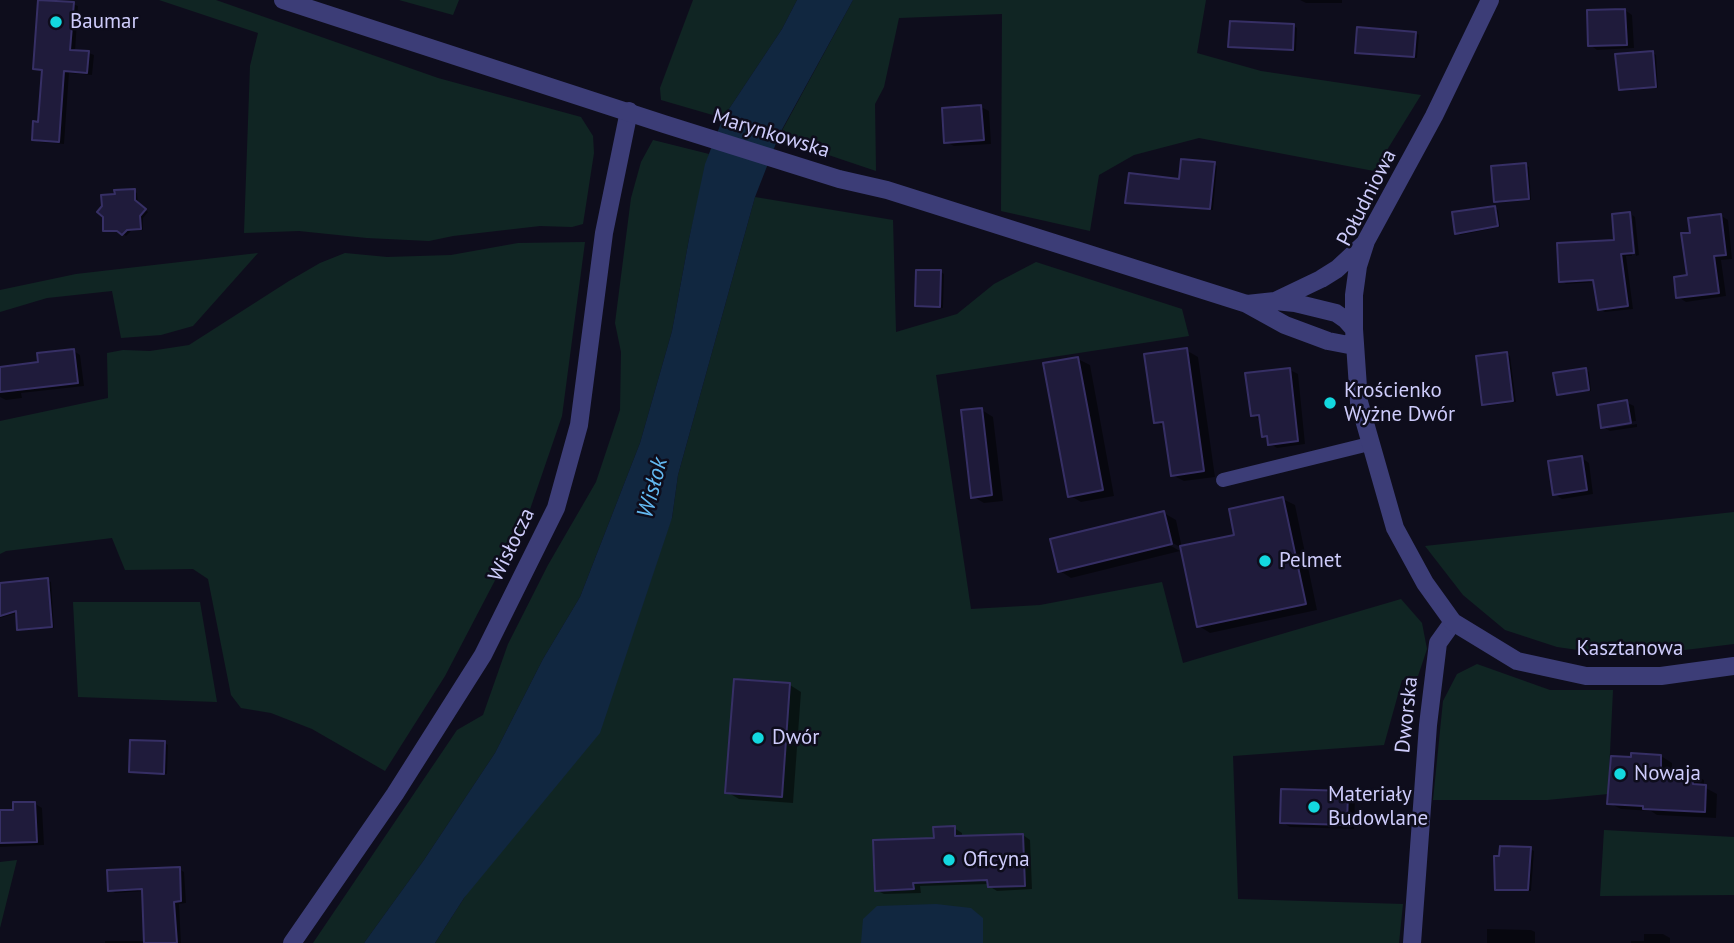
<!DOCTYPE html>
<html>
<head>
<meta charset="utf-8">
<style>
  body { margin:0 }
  canvas { display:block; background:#0e0d1c }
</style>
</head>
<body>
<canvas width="1734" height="943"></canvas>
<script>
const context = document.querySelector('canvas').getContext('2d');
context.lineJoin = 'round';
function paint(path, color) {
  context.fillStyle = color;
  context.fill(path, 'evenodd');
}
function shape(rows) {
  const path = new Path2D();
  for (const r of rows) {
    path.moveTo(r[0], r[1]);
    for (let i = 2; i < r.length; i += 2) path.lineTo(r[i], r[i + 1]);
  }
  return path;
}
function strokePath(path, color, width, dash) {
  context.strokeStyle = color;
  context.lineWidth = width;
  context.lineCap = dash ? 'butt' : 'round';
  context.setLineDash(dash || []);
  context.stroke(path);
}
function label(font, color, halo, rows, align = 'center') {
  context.font = font + ' "PT Sans",sans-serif';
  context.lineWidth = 5;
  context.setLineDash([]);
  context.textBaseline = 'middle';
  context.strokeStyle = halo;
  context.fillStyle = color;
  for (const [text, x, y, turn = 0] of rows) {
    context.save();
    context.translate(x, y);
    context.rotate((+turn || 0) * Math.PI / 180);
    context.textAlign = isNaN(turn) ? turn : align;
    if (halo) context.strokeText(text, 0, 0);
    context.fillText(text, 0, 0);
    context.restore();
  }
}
paint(shape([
  [159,0,216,0,438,78,581,117,593,136,594,153,583,224,572,227,540,226,453,236,429,241,367,238,299,231,244,233,250,66,258,33],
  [399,0,459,0,453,15],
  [693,0,797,0,782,29,723,118,661,100,660,88],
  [853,0,1206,0,1197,53,1261,71,1421,95,1374,171,1199,138,1134,155,1099,175,1090,231,1001,211,1002,14,899,18,884,87,875,104,876,171,778,138],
  [653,140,709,154,689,239,672,331,640,443,580,597,543,659,495,753,424,860,364,943,313,943,457,730,483,715,508,644,548,565,596,482,620,410,621,352,615,323,631,198,641,162],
  [755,197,893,220,896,332,957,314,994,284,1036,262,1182,309,1189,336,936,375,971,609,1040,605,1162,582,1183,663,1401,599,1422,623,1427,649,1418,676,1402,680,1384,745,1233,756,1238,899,1403,904,1399,943,435,943,464,898,672,518,678,475],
  [585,242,562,416,526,521,445,676,385,771,312,729,271,713,241,708,231,695,208,579,193,569,125,570,112,538,6,551,0,554,0,421,108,398,107,353,123,350,150,351,189,345,289,281,320,263,345,253,387,257,451,255,518,243],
  [258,253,193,326,161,335,121,338,112,291,47,298,0,312,0,290,76,274],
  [1734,512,1734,644,1627,657,1557,647,1505,630,1463,595,1425,546],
  [73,602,200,602,217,702,78,697],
  [1477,664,1550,690,1613,690,1608,794,1547,800,1433,800,1443,701,1457,674],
  [1604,830,1734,837,1734,895,1600,896],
  [17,860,0,928,0,862]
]), '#102523');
paint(shape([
  [797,0,853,0,780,133,755,197,678,475,672,518,600,733,464,898,435,943,364,943,424,860,495,753,543,659,580,597,640,443,672,331,689,239,705,164,723,118,782,29],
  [936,904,971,908,983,918,983,943,861,943,863,919,877,906]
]), '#112740');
paint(shape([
  [1300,0,1342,0,1342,3,1306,3],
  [73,4,78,6,75,52,89,53,94,55,92,75,69,73,64,144,39,142,34,139,40,123,44,71,35,68],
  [1625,10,1632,15,1634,48,1597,50,1590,45],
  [1294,26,1297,28,1296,51,1230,46],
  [1416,33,1419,35,1417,58,1357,52],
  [1653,53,1656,55,1658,88,1624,91,1620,89],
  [981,107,989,111,991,144,954,146,946,142],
  [1214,164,1217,166,1213,210,1127,202],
  [1525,165,1529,167,1531,200,1499,203,1496,201],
  [134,191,137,193,138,203,148,212,143,218,143,230,131,231,126,236,121,232,105,230],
  [1495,208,1498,210,1500,227,1460,235,1456,233],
  [1630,214,1632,215,1629,215,1632,256,1626,256,1633,309,1605,312,1599,309,1596,282,1566,284,1561,281,1559,245,1616,242,1614,216],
  [1632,215,1635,217,1639,255,1636,256],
  [1720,215,1728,220,1732,259,1721,260,1726,296,1686,302,1678,297,1689,277,1692,234],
  [941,272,944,274,943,308,917,305],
  [1186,350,1198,357,1215,477,1184,481,1172,475,1166,428,1156,422],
  [74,351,80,355,84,386,21,393,22,398,6,400,0,397,0,368,40,363],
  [1507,354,1510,356,1516,402,1487,406,1484,404],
  [1078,359,1090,365,1114,496,1081,502,1069,495],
  [1290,370,1298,374,1305,444,1277,448,1270,444,1269,439,1264,436,1260,420,1253,415],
  [1585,370,1589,372,1591,391,1561,395,1558,394],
  [1626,402,1634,406,1636,421,1607,425,1607,429,1637,424,1637,427,1610,431,1603,427],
  [982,410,993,417,1003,501,984,503,972,496],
  [1582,458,1589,463,1593,494,1562,499,1554,494],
  [1283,499,1295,505,1317,610,1210,633,1199,626,1182,548,1165,539,1164,542,1180,551,1071,578,1060,571,1164,513,1176,520,1182,548,1236,536],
  [47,580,51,582,54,628,22,630,19,629,17,613,0,618,0,587],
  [790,685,801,692,793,803,739,799,727,792],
  [165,743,168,745,167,774,131,771],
  [1661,756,1672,763,1672,772,1692,774,1704,780,1704,787,1717,794,1716,818,1657,815,1651,811,1621,809,1609,803,1632,759],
  [1347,793,1355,797,1354,829,1290,827,1282,822],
  [34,803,42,808,44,845,0,847,0,812,15,811],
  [954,828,962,833,962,837,1023,835,1030,840,1032,889,997,891,989,886,989,884,920,886,921,893,884,894,876,890,936,839],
  [1530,849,1534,851,1531,891,1497,889],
  [179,869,184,872,186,903,179,904,181,943,105,943,105,941,145,941,144,891,115,893,110,890],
  [1487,929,1531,930,1535,932,1535,943,1487,943],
  [1644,934,1663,934,1670,938,1670,943,1631,943,1631,941,1644,941]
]), '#0007');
const building = shape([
  [38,0,74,2,70,50,89,51,87,73,64,71,59,142,32,140,33,121,38,122,42,70,33,69,38,0],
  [1625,9,1627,45,1588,46,1587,10,1625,9],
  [1230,21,1294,24,1293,50,1228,47,1230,21],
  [1357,27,1416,32,1414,57,1355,53,1357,27],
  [1653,51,1656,87,1619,90,1615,54,1653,51],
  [981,105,984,140,944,143,942,108,981,105],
  [1181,159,1215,162,1210,209,1125,203,1129,173,1179,179,1181,159],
  [1526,163,1529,199,1494,202,1491,166,1526,163],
  [135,189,135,200,146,209,140,216,141,229,127,230,122,235,117,231,103,231,103,217,97,212,102,206,101,195,115,194,114,190,135,189],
  [1495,206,1498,226,1455,234,1452,212,1495,206],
  [1630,212,1634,253,1621,254,1628,306,1598,310,1593,280,1559,282,1557,243,1614,240,1612,214,1630,212],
  [1721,214,1726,255,1714,256,1719,293,1676,298,1674,277,1687,275,1681,233,1690,233,1688,218,1721,214],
  [916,270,941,270,940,307,915,306,916,270],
  [1187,348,1204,471,1171,476,1163,422,1154,423,1144,354,1187,348],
  [74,349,78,383,0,392,0,367,38,362,37,353,74,349],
  [1507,352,1513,401,1482,405,1476,356,1507,352],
  [1078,357,1103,490,1068,497,1043,363,1078,357],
  [1290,368,1298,441,1268,445,1267,436,1262,437,1259,415,1251,416,1245,373,1290,368],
  [1586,368,1589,390,1557,395,1553,373,1586,368],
  [1627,400,1631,423,1601,428,1598,405,1627,400],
  [982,408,992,495,971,498,961,410,982,408],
  [1582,456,1587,490,1553,495,1548,461,1582,456],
  [1283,497,1306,604,1197,627,1180,546,1234,535,1229,509,1283,497],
  [1164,511,1172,544,1058,572,1050,539,1164,511],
  [48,578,52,627,17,630,16,611,0,616,0,583,48,578],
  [734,679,790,683,782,797,725,793,734,679],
  [130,740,165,741,164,774,129,772,130,740],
  [1631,753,1661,755,1661,770,1693,772,1693,784,1706,785,1705,812,1643,809,1643,806,1607,804,1611,756,1631,757,1631,753],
  [1281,789,1348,791,1347,825,1280,823,1281,789],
  [13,802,35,802,37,842,0,843,0,810,13,810,13,802],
  [955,826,955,836,1023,834,1025,886,988,887,987,880,913,883,914,889,875,891,873,840,934,838,933,827,955,826],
  [1500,846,1531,847,1528,890,1495,890,1494,856,1499,856,1500,846],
  [180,867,181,901,174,902,177,943,144,943,142,889,108,891,107,870,180,867]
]);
paint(building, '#1f1b3b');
strokePath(building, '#362f65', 2);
strokePath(shape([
  [1223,480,1369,444]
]), '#3c3d77', 14);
strokePath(shape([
  [292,943,395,794,483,655,556,508,579,425,604,233,629,111],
  [1412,943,1428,725,1438,643,1453,622]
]), '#3c3d77', 18);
strokePath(shape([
  [283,0,664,124,839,179,887,190,1247,304,1285,325,1328,341,1354,346],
  [1490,0,1434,116,1366,241,1358,266,1354,295,1354,329,1359,402,1395,528,1425,583,1453,622,1517,661,1586,676,1661,676,1734,666],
  [1275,301,1295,303,1336,313,1346,320,1354,329],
  [1247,304,1275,301,1321,279,1337,269,1365,243]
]), '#3c3d77', 18);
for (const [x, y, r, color] of [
  [56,22,7,"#13d8df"],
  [1330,403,7,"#13d8df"],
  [1265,561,7,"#13d8df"],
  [758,738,7,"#13d8df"],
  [1620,774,7,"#13d8df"],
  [1314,807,7,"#13d8df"],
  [949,860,7,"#13d8df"]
]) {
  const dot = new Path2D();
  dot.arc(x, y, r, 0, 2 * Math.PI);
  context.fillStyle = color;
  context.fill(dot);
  strokePath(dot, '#0e0d1c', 2.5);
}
label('21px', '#ceccfb', '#0e0d1c', [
  ["Baumar",70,22],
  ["Krościenko",1344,391],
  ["Wyżne Dwór",1344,415],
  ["Pelmet",1279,561],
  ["Dwór",772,738],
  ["Nowaja",1634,774],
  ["Materiały",1328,795],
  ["Budowlane",1328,819],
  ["Oficyna",963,860]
], 'left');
label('21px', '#ceccfb', '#0e0d1c', [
  ["Marynkowska",771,134,17],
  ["Południowa",1367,198,-63],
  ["Wisłocza",512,545,-64],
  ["Kasztanowa",1630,649],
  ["Dworska",1407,715,-84]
]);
label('italic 23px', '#63b9f2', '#0e0d1c', [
  ["Wisłok",653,488,-75]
]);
</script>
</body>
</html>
